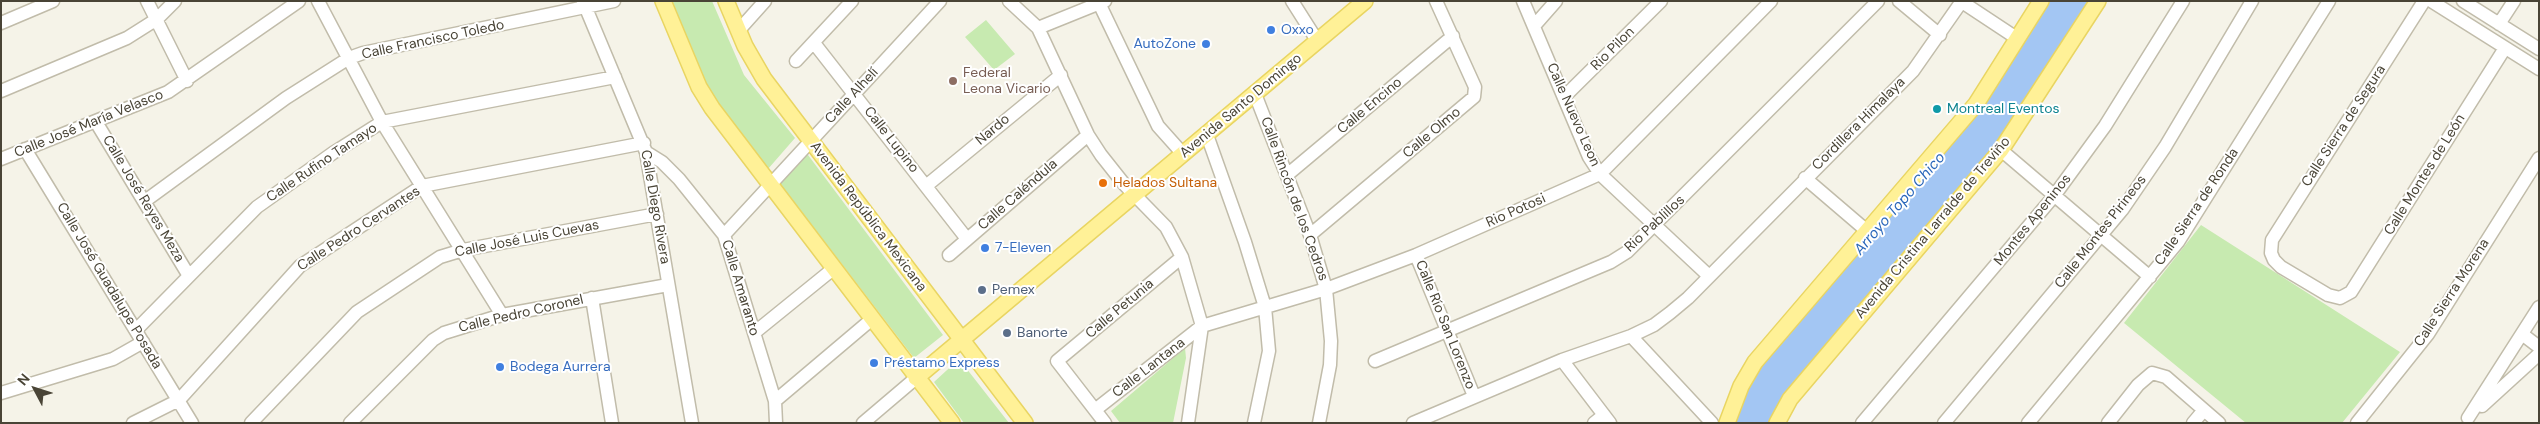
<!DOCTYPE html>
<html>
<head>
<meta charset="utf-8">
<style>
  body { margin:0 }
  #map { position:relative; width:2540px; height:424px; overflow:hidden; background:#f5f3e8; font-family:"DM Sans",sans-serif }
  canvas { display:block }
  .frame { position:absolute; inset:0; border:2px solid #494436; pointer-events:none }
  .north { position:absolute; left:10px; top:364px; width:50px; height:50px; -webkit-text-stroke:4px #fff; paint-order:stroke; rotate:310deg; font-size:14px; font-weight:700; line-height:20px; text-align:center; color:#494436 }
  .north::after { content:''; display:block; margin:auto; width:18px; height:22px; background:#494436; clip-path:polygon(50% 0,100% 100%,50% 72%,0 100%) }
</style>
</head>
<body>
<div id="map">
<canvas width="2540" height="424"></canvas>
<div class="frame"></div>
<div class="north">N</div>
</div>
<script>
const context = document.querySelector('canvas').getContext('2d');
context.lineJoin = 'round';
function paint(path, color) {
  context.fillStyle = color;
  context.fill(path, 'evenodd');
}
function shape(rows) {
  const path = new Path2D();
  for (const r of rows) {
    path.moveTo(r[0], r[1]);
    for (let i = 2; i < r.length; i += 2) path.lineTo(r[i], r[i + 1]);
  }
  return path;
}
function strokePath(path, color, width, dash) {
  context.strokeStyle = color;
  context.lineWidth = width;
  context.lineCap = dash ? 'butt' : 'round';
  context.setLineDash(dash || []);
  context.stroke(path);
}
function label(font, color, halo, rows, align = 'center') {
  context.font = font + ' "DM Sans",sans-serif';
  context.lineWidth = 4;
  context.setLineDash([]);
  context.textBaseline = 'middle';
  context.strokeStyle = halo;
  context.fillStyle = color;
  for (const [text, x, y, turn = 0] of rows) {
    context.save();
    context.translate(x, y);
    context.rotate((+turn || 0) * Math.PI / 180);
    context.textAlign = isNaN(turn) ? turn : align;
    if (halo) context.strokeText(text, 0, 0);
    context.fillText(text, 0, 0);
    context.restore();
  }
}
paint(shape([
  [670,1,712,1,744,75,795,138,768,169,707,90],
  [986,20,1015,54,994,70,965,37],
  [805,151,943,335,914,358,778,181],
  [2201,225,2400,352,2342,423,2246,423,2124,323],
  [1185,348,1186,358,1173,423,1120,423,1111,411],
  [959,359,1009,423,964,423,934,382]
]), '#c7eab0');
paint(shape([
  [2041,1,2098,1,2046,84,1777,423,1728,423,1741,386,1947,138]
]), '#a3c6f3');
const minor = shape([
  [147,1,187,81],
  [318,1,382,122,502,315],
  [583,1,646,152,692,423],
  [1009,1,1038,28,1088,135,1101,155,1124,184,1166,227,1182,257,1202,326,1188,423],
  [1098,1,1158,126,1183,154],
  [1292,1,1318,42],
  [1523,1,1589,157,1600,174,1709,276],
  [1899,1,1940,35],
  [2424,1,2272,240,2271,253,2274,260,2281,267,2328,295,2340,298,2351,292,2505,48],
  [2431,1,2539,69],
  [2463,1,2539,49],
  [1962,2,2018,39],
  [1,23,53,1],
  [2499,24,2514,1],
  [1534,26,1556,1],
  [1038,28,1105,1],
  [739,30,765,1],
  [814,43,967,239],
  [796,61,852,1],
  [1,91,127,38,157,19,175,1],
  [1255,94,1310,235,1326,289,1331,341,1330,365,1319,423],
  [1565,96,1661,1],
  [96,122,189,276],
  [1207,135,1245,242,1265,307,1269,351,1254,423],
  [25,149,192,423],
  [2001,150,2150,277],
  [646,152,662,162,679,179,724,235,775,401,776,423],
  [1,159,168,92,299,1],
  [1287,175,1453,36],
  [1805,178,1867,231],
  [926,186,1061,75],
  [145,201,286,98,349,58,363,53,614,1],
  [724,235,940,1],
  [1310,235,1474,97,1475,87,1436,1],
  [949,255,1088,135],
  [1416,255,1474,396],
  [592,298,612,423],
  [136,330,257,207,333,153,382,122,615,77],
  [754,333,833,269],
  [2522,334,2539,347],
  [1631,336,1712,423],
  [1562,360,1610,423],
  [1375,361,1611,262,1627,252,1878,1],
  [1,393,113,359,143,342],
  [775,401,872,319],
  [2482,406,2539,354],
  [1095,410,1202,326,1326,289,1416,255,1600,174,1771,1],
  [2468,418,2539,307],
  [133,423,179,400,300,266,422,186,644,143],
  [251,423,357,312,440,257,463,250,657,214],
  [350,423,433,340,444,333,502,315,668,285],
  [863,423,916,378],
  [1105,423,1057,361,1182,257],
  [1413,423,1562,360,1631,336,1654,325,1670,313,1688,298,1913,71,1962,1],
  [1594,423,1604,415],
  [1862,423,2054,196,2105,126,2183,1],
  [1944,423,2122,210,2165,147,2252,1],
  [2028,423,2178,242,2329,1],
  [2108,423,2138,385,2152,373,2166,377,2219,423],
  [2193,423,2204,410],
  [2357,423,2428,334,2539,158]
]);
const major = shape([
  [663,1,699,87,712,108,952,423],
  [726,1,745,46,764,79,1025,423],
  [916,378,1365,1],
  [1727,423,1741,386,1755,362,1976,104,2041,1],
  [1777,423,1790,399,2001,150,2098,1]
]);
strokePath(minor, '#c1bcaa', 15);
strokePath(major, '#e9d562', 18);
strokePath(minor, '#fff', 12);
strokePath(major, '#fff197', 15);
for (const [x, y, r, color] of [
  [1271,30,5,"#3f7fe0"],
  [1206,44,5,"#3f7fe0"],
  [953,81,5,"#8d6e63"],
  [1937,109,5,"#0f9aa8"],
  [1103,183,5,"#e8710a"],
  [985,248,5,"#3f7fe0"],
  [982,290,5,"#5c6f8a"],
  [1007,333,5,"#5c6f8a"],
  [874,363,5,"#3f7fe0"],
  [500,367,5,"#3f7fe0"]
]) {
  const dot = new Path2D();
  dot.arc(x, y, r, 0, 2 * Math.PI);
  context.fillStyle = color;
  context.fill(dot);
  strokePath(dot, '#fff', 2);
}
label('14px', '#366cbe', '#fff', [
  ["Oxxo",1281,30],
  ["AutoZone",1196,44,"right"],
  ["7-Eleven",995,248],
  ["Préstamo Express",884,363],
  ["Bodega Aurrera",510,367]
], 'left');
label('14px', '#494436', '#fff', [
  ["Calle Francisco Toledo",433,40,-12],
  ["Rio Pilon",1613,49,-45],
  ["Calle Alhelí",852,96,-47],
  ["Avenida Santo Domingo",1241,106,-40],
  ["Calle Encino",1370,106,-40],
  ["Calle Nuevo Leon",1573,115,66],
  ["Calle José María Velasco",89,124,-22],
  ["Cordillera Himalaya",1859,124,-45],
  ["Calle Sierra de Segura",2344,126,-57],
  ["Nardo",993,130,-40],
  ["Calle Olmo",1432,133,-40],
  ["Calle Lupino",891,140,52],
  ["Calle Rufino Tamayo",322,163,-34],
  ["Calle Montes de León",2425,175,-58],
  ["Calle Caléndula",1018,195,-41],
  ["Calle José Reyes Meza",143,199,59],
  ["Calle Rincón de los Cedros",1294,199,70],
  ["Calle Diego Rivera",655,207,80],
  ["Calle Sierra de Ronda",2197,207,-56],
  ["Rio Potosi",1516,211,-24],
  ["Avenida República Mexicana",868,217,53],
  ["Montes Apeninos",2033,220,-51],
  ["Rio Pablillos",1655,224,-43],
  ["Avenida Cristina Larralde de Treviño",1933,228,-50],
  ["Calle Pedro Cervantes",359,229,-33],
  ["Calle Montes Pirineos",2101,232,-52],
  ["Calle José Luis Cuevas",527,239,-11],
  ["Calle José Guadalupe Posada",109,286,59],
  ["Calle Amaranto",740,288,73],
  ["Calle Sierra Morena",2452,293,-57],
  ["Calle Petunia",1120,309,-40],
  ["Calle Pedro Coronel",521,314,-13],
  ["Calle Río San Lorenzo",1445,325,68],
  ["Calle Lantana",1149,368,-38]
]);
label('14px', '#785e54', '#fff', [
  ["Federal",963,73],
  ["Leona Vicario",963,89]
], 'left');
label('14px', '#0d838f', '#fff', [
  ["Montreal Eventos",1947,109]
], 'left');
label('14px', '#c56008', '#fff', [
  ["Helados Sultana",1113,183]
], 'left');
label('14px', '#4e5e75', '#fff', [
  ["Pemex",992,290],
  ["Banorte",1017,333]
], 'left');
label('italic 15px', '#2a67ba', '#fff', [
  ["Arroyo Topo Chico",1900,204,-49]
]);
</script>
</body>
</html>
